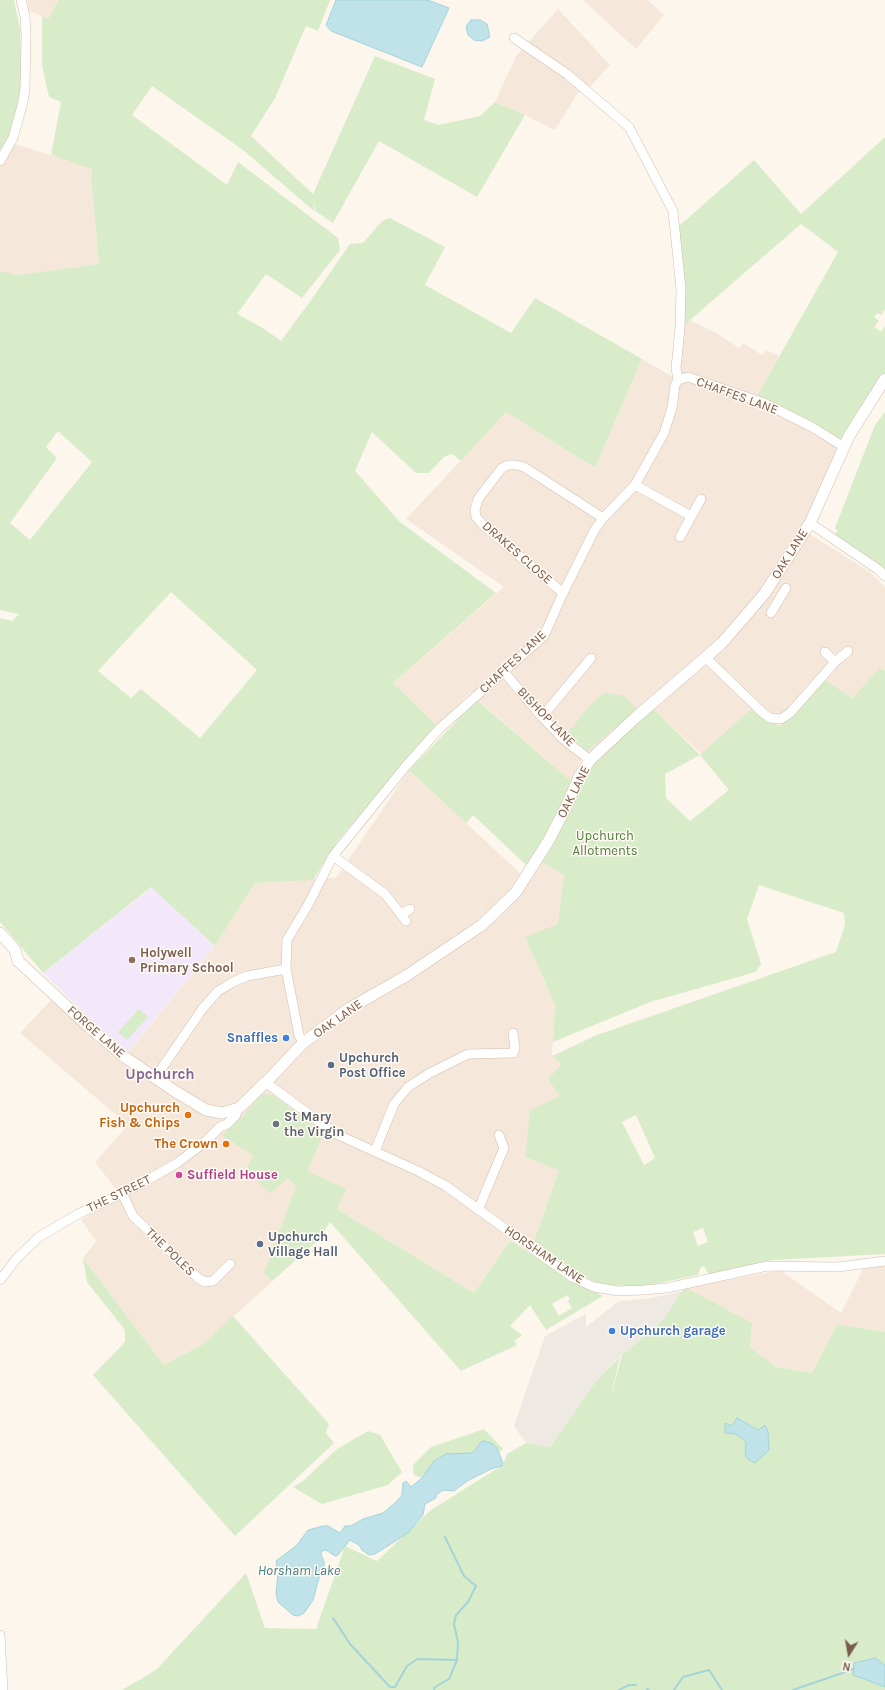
<!DOCTYPE html>
<html>
<head>
<meta charset="utf-8">
<style>
  body { margin:0 }
  #map { position:relative; width:885px; height:1690px; overflow:hidden; background:#fdf6ec; font-family:Karla,sans-serif }
  canvas { display:block }
  .north { position:absolute; left:829px; top:1634px; width:40px; height:40px; -webkit-text-stroke:3px #fffaf3; paint-order:stroke; rotate:191deg; font-size:11px; font-weight:700; line-height:16px; text-align:center; color:#7a5c4d }
  .north::after { content:''; display:block; margin:auto; width:14px; height:18px; background:#7a5c4d; clip-path:polygon(50% 0,100% 100%,50% 72%,0 100%) }
</style>
</head>
<body>
<div id="map">
<canvas width="885" height="1690"></canvas>
<div class="north">N</div>
</div>
<script>
const context = document.querySelector('canvas').getContext('2d');
context.lineJoin = 'round';
function paint(path, color) {
  context.fillStyle = color;
  context.fill(path, 'evenodd');
}
function shape(rows) {
  const path = new Path2D();
  for (const r of rows) {
    path.moveTo(r[0], r[1]);
    for (let i = 2; i < r.length; i += 2) path.lineTo(r[i], r[i + 1]);
  }
  return path;
}
function strokePath(path, color, width, dash) {
  context.strokeStyle = color;
  context.lineWidth = width;
  context.lineCap = dash ? 'butt' : 'round';
  context.setLineDash(dash || []);
  context.stroke(path);
}
function label(font, color, halo, rows, align = 'center') {
  context.font = font + ' Karla,sans-serif';
  context.lineWidth = 3;
  context.setLineDash([]);
  context.textBaseline = 'middle';
  context.strokeStyle = halo;
  context.fillStyle = color;
  for (const [text, x, y, turn = 0] of rows) {
    context.save();
    context.translate(x, y);
    context.rotate((+turn || 0) * Math.PI / 180);
    context.textAlign = isNaN(turn) ? turn : align;
    if (halo) context.strokeText(text, 0, 0);
    context.fillText(text, 0, 0);
    context.restore();
  }
}
paint(shape([
  [27,0,59,0,48,19,29,11],
  [583,0,648,0,664,15,636,49],
  [558,9,610,65,588,89,578,93,555,130,525,115,495,102,516,56],
  [15,144,92,168,91,178,99,264,17,275,0,271,0,166],
  [690,320,716,333,739,348,743,343,762,355,766,350,779,356,757,396,758,405,839,447,803,530,870,572,885,587,885,671,880,668,852,698,824,679,780,727,701,754,646,701,580,761,572,782,470,693,437,726,393,683,504,587,406,519,506,412,595,468,642,359,673,377,684,327],
  [409,770,521,874,540,861,564,875,558,925,525,937,555,1005,552,1056,562,1064,559,1170,534,1241,516,1230,474,1293,337,1209,319,1239,203,1344,164,1365,83,1258,96,1241,81,1220,121,1196,95,1162,128,1125,20,1033,53,998,123,1059,215,946,255,883,336,878],
  [885,1264,885,1332,837,1324,812,1373,776,1367,750,1347,686,1288,780,1270,841,1313,864,1267]
]), '#f5e8da');
paint(shape([
  [681,1292,664,1319,616,1360,596,1381,550,1447,526,1443,514,1426,545,1336,586,1314,586,1327,619,1301,645,1299]
]), '#efe9e4');
paint(shape([
  [152,887,215,946,128,1052,89,1018,43,973]
]), '#f3e8fa');
paint(shape([
  [0,0,14,0,20,29,22,91,16,121,3,150,0,149],
  [59,0,330,0,318,31,306,26,275,98,251,136,313,194,375,56,435,79,424,120,438,125,480,116,495,102,525,115,477,197,379,141,333,223,315,211,314,201,314,211,243,150,152,86,132,115,227,185,238,162,338,238,340,250,302,298,266,274,237,314,263,328,281,341,309,303,350,244,363,243,383,220,390,218,445,247,425,285,511,333,535,298,642,359,595,468,506,412,461,461,452,454,444,457,429,473,416,473,372,432,355,471,400,522,496,593,393,683,437,726,339,839,313,880,255,883,215,946,151,887,43,973,0,922,0,618,12,621,19,614,0,610,0,271,17,275,99,264,91,178,92,169,51,155,61,102,49,97,42,65,42,16,48,19],
  [58,431,92,462,30,540,10,523,57,458,46,447],
  [171,592,257,670,200,738,141,689,131,698,98,671],
  [885,137,885,309,881,315,878,313,874,317,879,321,874,327,881,332,885,326,885,374,840,440,757,396,838,252,801,224,690,320,684,327,679,226,754,160,801,214],
  [885,412,885,570,834,534,838,531,835,528,875,425],
  [880,668,885,671,885,1254,773,1260,709,1275,704,1266,701,1267,698,1275,640,1287,599,1284,575,1272,534,1241,559,1170,525,1157,530,1110,560,1096,548,1079,562,1064,552,1056,597,1035,836,952,845,924,844,913,759,885,747,919,761,964,756,972,650,1002,553,1042,555,1005,525,937,558,924,564,875,540,861,592,764,652,707,700,755,750,710,780,727,824,679,852,698],
  [700,755,729,790,690,821,666,798,665,774],
  [636,1115,655,1158,644,1165,622,1122],
  [703,1228,708,1242,698,1246,693,1232],
  [606,693,624,696,637,709,587,751,568,733,590,705,602,694],
  [477,700,572,782,556,816,527,866,473,815,466,823,409,770],
  [139,1009,148,1017,127,1040,118,1032],
  [261,1094,273,1095,324,1133,307,1171,346,1189,337,1209,474,1293,510,1240,564,1276,603,1296,546,1330,530,1305,510,1326,522,1335,514,1341,517,1345,461,1371,330,1222,319,1239,272,1281,264,1273,296,1186,288,1178,271,1193,245,1170,254,1156,222,1135,242,1117],
  [567,1295,570,1299,568,1301,572,1308,559,1316,552,1304],
  [83,1258,164,1365,203,1344,233,1316,329,1424,326,1433,334,1443,235,1536,93,1375,125,1342,125,1330,87,1282],
  [686,1288,752,1323,750,1347,776,1367,812,1373,837,1324,885,1332,885,1690,122,1690,156,1670,246,1573,265,1628,316,1629,345,1546,377,1561,431,1510,503,1465,507,1454,526,1443,550,1447,596,1381,620,1357,610,1400,622,1355,664,1319,681,1292],
  [737,1418,758,1430,745,1456,746,1442,725,1423,732,1426],
  [484,1429,503,1449,500,1452,493,1444,480,1443,475,1451,422,1478,414,1475,413,1465,431,1447],
  [368,1431,380,1435,402,1472,388,1485,322,1504,293,1487,303,1481,337,1449]
]), '#d8ecc9');
const water = shape([
  [336,0,428,0,449,8,422,67,331,31,326,25,336,0],
  [471,20,480,20,487,24,490,37,482,41,474,40,468,35,466,26,471,20],
  [737,1418,758,1430,765,1425,768,1432,769,1450,755,1463,749,1460,745,1456,746,1442,736,1434,725,1433,725,1423,732,1426,737,1418],
  [484,1441,493,1444,497,1448,503,1463,502,1466,491,1469,467,1481,454,1491,443,1490,436,1495,436,1498,432,1500,425,1504,423,1515,408,1533,375,1554,369,1555,362,1550,359,1545,350,1540,338,1555,335,1556,326,1550,322,1551,321,1554,324,1562,324,1566,319,1578,313,1600,304,1613,298,1616,293,1615,278,1602,276,1594,278,1573,276,1561,297,1545,308,1530,323,1526,328,1526,340,1533,345,1526,351,1526,363,1519,383,1513,396,1502,402,1495,403,1483,406,1481,411,1487,422,1478,434,1461,446,1454,471,1453,475,1451,480,1443,484,1441],
  [875,1658,885,1665,885,1687,853,1675,854,1663,875,1658]
]);
paint(water, '#bfe3e8');
strokePath(water, '#a5d3da', 1);
strokePath(shape([
  [333,1618,350,1644,390,1687,395,1687,407,1666,417,1659,456,1660],
  [647,1689,649,1690],
  [434,1690,435,1687,449,1679,457,1660,458,1642,454,1624,456,1615,468,1602,476,1586,464,1576,445,1537],
  [619,1690,629,1685,636,1685],
  [674,1690,683,1677,709,1670,722,1690],
  [793,1690,854,1669]
]), '#a5d3da', 2);
const minor = shape([
  [514,38,567,74,629,127,673,211,681,289,680,328,676,368,678,380],
  [0,161,13,138,23,102,25,88,26,36,25,16,21,0],
  [635,485,691,516],
  [810,523,879,570,885,576],
  [680,537,701,499],
  [563,593,483,525,476,517,475,510,478,499,502,468,508,465,516,465,524,467,603,518],
  [771,613,786,588],
  [825,652,835,662],
  [705,657,763,713,770,718,781,719,790,713,835,662,848,651],
  [504,672,542,717,563,739,590,760],
  [542,717,591,658],
  [333,856,385,894,406,921],
  [401,914,410,909],
  [303,1043,299,1035,286,969,287,940,308,905,333,856,405,767,440,728,544,636,563,593,594,531,603,518,635,485,664,433,672,408,675,385,678,380,688,377,764,403,812,427,844,447],
  [155,1078,203,1008,218,991,233,982,247,976,286,969],
  [265,1082,336,1134,418,1171,446,1186,572,1277,594,1287,618,1291,644,1290,667,1288,767,1266,838,1267,885,1261],
  [375,1151,394,1104,408,1087,430,1073,468,1054,513,1053,515,1048,513,1033],
  [122,1193,133,1216,198,1278,205,1282,213,1281,230,1264],
  [478,1210,504,1148,499,1135],
  [0,1280,17,1258,39,1237,78,1214,137,1186,177,1163,205,1142,220,1127,227,1124,236,1115,237,1109],
  [0,1635,3,1690]
]);
const tertiary = shape([
  [0,933,15,950,18,961,89,1027,126,1058,173,1090,206,1110,222,1113,239,1108,272,1076,303,1043,350,1008,406,976,482,925,516,892,549,840,566,807,580,775,590,760,635,718,722,643,765,593,810,523,849,436,885,379]
]);
strokePath(minor, '#d1beb0', 10);
strokePath(tertiary, '#d1beb0', 12);
strokePath(minor, '#fff', 9);
strokePath(tertiary, '#fff', 11);
for (const [x, y, r, color] of [
  [132,960,4,"#8d6e63"],
  [286,1038,4,"#3f7fe0"],
  [331,1065,4,"#5c6f8a"],
  [188,1115,4,"#e8710a"],
  [276,1124,4,"#6b7280"],
  [226,1144,4,"#e8710a"],
  [179,1175,4,"#d1479c"],
  [260,1244,4,"#5c6f8a"],
  [612,1331,4,"#3f7fe0"]
]) {
  const dot = new Path2D();
  dot.arc(x, y, r, 0, 2 * Math.PI);
  context.fillStyle = color;
  context.fill(dot);
  strokePath(dot, '#fffaf3', 1.5);
}
label('13px', '#7a5c4d', '#fffaf3', [
  ["CHAFFES LANE",737,396,20],
  ["DRAKES CLOSE",517,553,41],
  ["OAK LANE",790,554,-58],
  ["CHAFFES LANE",513,662,-43],
  ["BISHOP LANE",546,717,46],
  ["OAK LANE",574,792,-63],
  ["OAK LANE",338,1019,-35],
  ["FORGE LANE",96,1032,41],
  ["THE STREET",119,1194,-26],
  ["THE POLES",170,1252,44],
  ["HORSHAM LANE",544,1255,34]
]);
label('13px', '#537a41', '#fffaf3', [
  ["Upchurch",605,836],
  ["Allotments",605,851]
]);
label('bold 13px', '#785e54', '#fffaf3', [
  ["Holywell",140,953],
  ["Primary School",140,968]
], 'left');
label('bold 13px', '#366cbe', '#fffaf3', [
  ["Snaffles",278,1038],
  ["Upchurch garage",620,1331,"left"]
], 'right');
label('bold 13px', '#4e5e75', '#fffaf3', [
  ["Upchurch",339,1058],
  ["Post Office",339,1073],
  ["Upchurch",268,1237],
  ["Village Hall",268,1252]
], 'left');
label('bold 13px', '#c56008', '#fffaf3', [
  ["Upchurch",180,1108],
  ["Fish & Chips",180,1123],
  ["The Crown",218,1144]
], 'right');
label('bold 13px', '#5b616d', '#fffaf3', [
  ["St Mary",284,1117],
  ["the Virgin",284,1132]
], 'left');
label('bold 13px', '#b23c85', '#fffaf3', [
  ["Suffield House",187,1175]
], 'left');
label('italic 14px', '#437c86', '#fffaf3', [
  ["Horsham Lake",299,1571]
]);
label('bold 15px', '#846695', '#fffaf3', [
  ["Upchurch",160,1075]
]);
</script>
</body>
</html>
